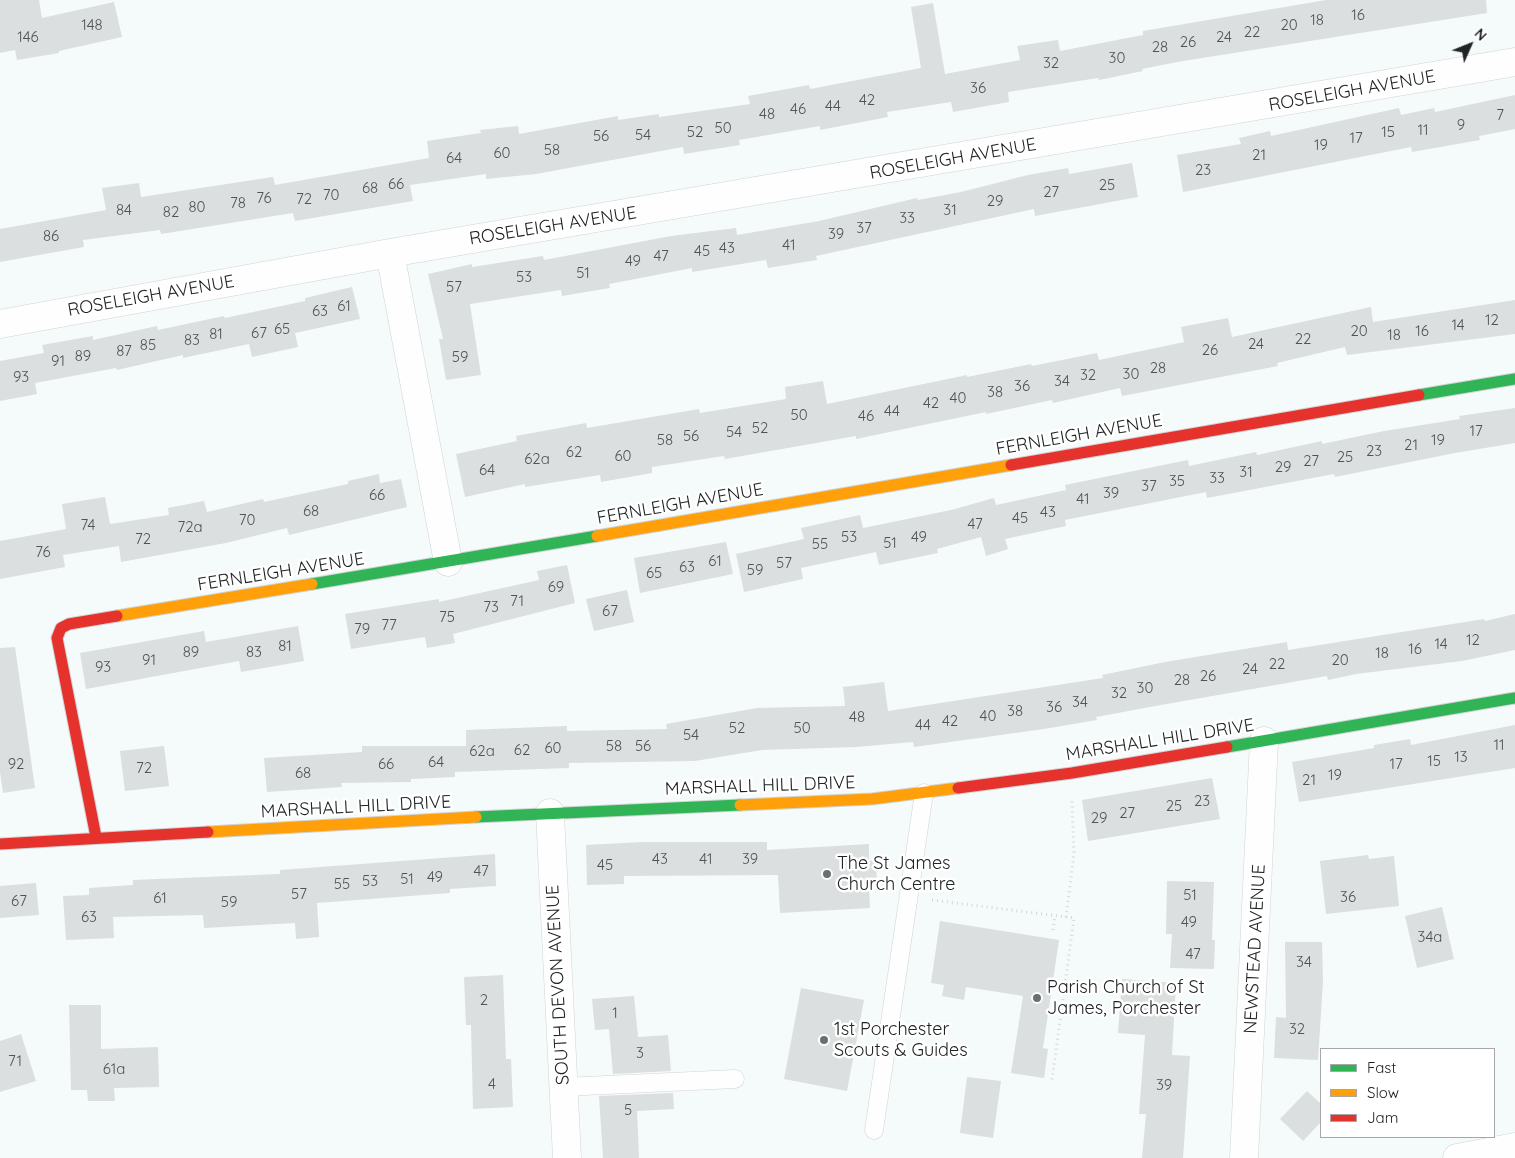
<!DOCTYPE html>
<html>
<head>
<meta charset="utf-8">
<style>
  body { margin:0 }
  #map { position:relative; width:1515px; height:1158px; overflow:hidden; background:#f5fafa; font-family:Quicksand,sans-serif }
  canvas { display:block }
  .legend { position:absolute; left:1320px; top:1048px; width:175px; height:90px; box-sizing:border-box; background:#fff; border:1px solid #a6a7a7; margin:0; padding:6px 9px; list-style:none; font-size:15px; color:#212424 }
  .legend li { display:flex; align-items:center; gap:10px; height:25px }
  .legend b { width:25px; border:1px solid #a6a7a7 }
  .north { position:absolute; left:1445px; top:20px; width:50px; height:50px; -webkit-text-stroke:4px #fff; paint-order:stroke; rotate:46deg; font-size:14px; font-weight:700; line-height:20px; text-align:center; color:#212424 }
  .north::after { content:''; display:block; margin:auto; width:18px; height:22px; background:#212424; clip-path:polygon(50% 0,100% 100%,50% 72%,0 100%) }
</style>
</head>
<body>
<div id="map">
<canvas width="1515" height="1158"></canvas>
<ul class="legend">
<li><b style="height:6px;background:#30b455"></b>Fast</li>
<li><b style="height:6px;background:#ff9f0a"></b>Slow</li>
<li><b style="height:6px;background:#e5322d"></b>Jam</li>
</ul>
<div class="north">N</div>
</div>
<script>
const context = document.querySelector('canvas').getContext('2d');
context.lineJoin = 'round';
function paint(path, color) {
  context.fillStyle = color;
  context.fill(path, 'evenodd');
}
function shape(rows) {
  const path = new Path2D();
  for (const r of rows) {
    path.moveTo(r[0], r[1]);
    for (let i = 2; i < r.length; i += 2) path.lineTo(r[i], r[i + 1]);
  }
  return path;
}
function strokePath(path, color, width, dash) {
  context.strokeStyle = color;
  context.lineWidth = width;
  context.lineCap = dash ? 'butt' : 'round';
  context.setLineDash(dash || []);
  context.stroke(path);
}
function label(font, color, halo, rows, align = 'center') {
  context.font = font + ' Quicksand,sans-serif';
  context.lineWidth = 5;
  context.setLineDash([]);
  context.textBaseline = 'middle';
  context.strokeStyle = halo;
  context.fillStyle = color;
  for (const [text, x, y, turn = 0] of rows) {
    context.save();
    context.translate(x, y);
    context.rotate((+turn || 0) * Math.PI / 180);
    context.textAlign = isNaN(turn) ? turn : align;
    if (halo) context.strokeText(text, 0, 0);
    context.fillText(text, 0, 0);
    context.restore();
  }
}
paint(shape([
  [0,0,39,0,42,18,114,2,122,37,59,51,59,53,17,60,15,50,0,53],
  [1326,0,1486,0,1487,13,1177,62,1142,69,1143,71,1099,80,1098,78,1008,92,1009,102,953,112,951,102,887,112,888,117,820,130,820,126,739,140,740,145,684,154,683,147,536,174,486,179,486,174,410,185,413,201,295,221,293,213,161,234,160,230,83,240,84,247,0,262,0,229,106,210,102,188,139,183,141,197,273,177,275,185,429,158,427,141,481,133,480,130,518,126,519,134,618,116,618,120,659,114,659,117,750,104,748,96,809,85,810,89,921,68,911,7,933,3,945,74,1020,60,1017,46,1058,40,1060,51,1143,35,1143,31],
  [1515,95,1515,129,1479,136,1480,140,1412,152,1411,147,1183,192,1177,155,1241,144,1239,138,1270,131,1271,136,1399,108,1401,115,1434,108,1435,112],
  [1132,163,1138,197,1035,216,1034,209,816,256,817,260,768,268,766,260,692,272,692,268,609,284,610,288,562,296,561,290,470,304,481,375,446,380,439,339,443,339,428,274,472,264,472,267,543,256,544,260,671,236,736,228,737,235,819,221,917,198,918,200,961,192,1028,175,1068,168,1069,174],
  [352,287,360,319,295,333,298,347,252,357,249,344,183,358,183,355,117,370,116,368,35,383,37,394,0,401,0,361,44,353,42,345,93,336,93,340,157,326,158,330,224,316,225,318,305,301,305,298],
  [1515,300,1515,334,1347,355,1345,347,1277,363,1278,366,1122,396,1120,388,1053,403,1052,400,986,414,986,412,856,439,856,436,725,459,724,456,652,467,652,473,601,482,600,475,525,487,525,484,465,497,456,454,517,441,516,436,554,429,586,423,587,428,699,409,700,413,786,399,785,387,823,381,827,404,967,375,967,377,1031,364,1032,366,1097,353,1099,360,1184,342,1181,327,1228,318,1232,337,1371,307,1373,322],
  [1515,408,1515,443,1455,453,1335,477,1334,474,1207,498,1206,492,1065,520,1066,526,1005,539,1008,549,986,556,981,537,937,549,938,553,879,565,876,552,801,568,803,579,744,592,736,554,804,539,801,528,860,515,863,528,951,510,994,498,996,505,1066,490,1065,485,1188,460,1189,466,1256,452,1257,455,1322,441,1322,444,1384,431,1460,419,1459,416],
  [379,474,380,483,401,479,407,507,289,535,287,528,226,543,121,562,119,546,63,555,65,567,0,579,0,541,66,529,62,504,105,497,110,524,169,515,168,508,204,501,207,512,263,499,264,502,348,484,348,481],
  [726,542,733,574,640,593,634,558],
  [567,565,575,603,453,634,455,643,427,648,425,637,351,649,345,614,439,599,439,602,539,580,537,571],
  [627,590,634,622,594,631,586,599],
  [1515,614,1515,650,1462,661,1356,674,1328,680,1327,676,1161,705,1096,717,1097,720,1044,729,914,747,913,742,856,747,762,750,695,761,569,763,569,768,455,772,455,777,411,779,411,782,341,783,342,787,267,792,264,758,362,752,362,746,466,746,466,730,567,726,567,731,667,729,666,724,757,708,845,706,843,687,884,682,888,711,1103,678,1102,675,1165,662,1287,642,1288,650,1484,619,1485,621],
  [298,626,304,661,241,672,239,661,86,689,80,653,204,631,206,642],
  [15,647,35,788,3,793,0,772,0,648],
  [1515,725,1515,768,1299,802,1292,762,1374,748,1374,745,1410,739,1411,745],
  [164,746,169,786,125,791,120,751],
  [1212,778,1220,819,1088,841,1082,800],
  [642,842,767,842,767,850,869,844,869,861,876,860,877,887,869,887,870,908,780,913,778,875,624,876,624,884,587,885,586,845],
  [495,854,496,886,450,889,450,893,317,903,319,937,296,939,295,923,204,928,203,915,113,917,114,938,66,940,63,896,89,895,89,888,133,885,133,880,280,874,280,870],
  [1368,855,1369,859,1394,856,1399,906,1326,914,1320,861],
  [1167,881,1214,882,1212,940,1215,940,1214,969,1170,968,1172,934,1166,934],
  [36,883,39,915,0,918,0,886],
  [1442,907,1454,959,1417,968,1405,916],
  [940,921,1059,940,1043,1048,1048,1049,1044,1078,1011,1073,1023,996,966,987,964,1000,942,996,944,985,931,983],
  [1285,942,1322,942,1323,981,1318,1060,1274,1058,1276,1017,1286,1018],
  [503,975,506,1059,511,1059,513,1107,473,1109,471,1025,466,1025,464,977],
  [1122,979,1176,983,1172,1055,1190,1056,1183,1158,1142,1158,1146,1114,1139,1114,1145,1035,1118,1033],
  [801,988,864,1000,847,1091,784,1079],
  [634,996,638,1037,668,1035,671,1071,613,1074,609,1029,595,1030,592,999],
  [69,1005,101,1005,101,1049,158,1047,159,1087,114,1088,115,1101,88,1101,87,1090,71,1090],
  [21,1034,36,1081,0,1092,0,1041],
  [967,1077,1001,1081,993,1138,960,1133],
  [1307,1091,1321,1104,1321,1122,1303,1141,1280,1119],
  [673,1093,674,1109,637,1111,639,1158,603,1158,599,1096]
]), '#dcdfdf');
const lane = shape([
  [563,1087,735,1079],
  [874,1130,924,793]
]);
const street = shape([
  [0,324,390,253],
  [448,562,390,253,1515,62],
  [550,813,567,1158],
  [1244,1158,1264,741],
  [1457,1158,1515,1147]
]);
const fast = shape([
  [1419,395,1515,379],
  [312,584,597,536],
  [1227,747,1515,698],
  [476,817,740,805]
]);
const slow = shape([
  [597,536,1011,465],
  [117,616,312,584],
  [740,805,872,799,958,788],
  [208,832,476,817]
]);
const jam = shape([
  [1011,465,1419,395],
  [958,788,1072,773,1227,747],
  [96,837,57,638,61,628,69,624,117,616],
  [0,844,208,832]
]);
strokePath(lane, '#d1d4d4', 19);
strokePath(street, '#d1d4d4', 29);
strokePath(fast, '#d1d4d4', 13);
strokePath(slow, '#d1d4d4', 13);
strokePath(jam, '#d1d4d4', 13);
strokePath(shape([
  [932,900,1074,918,1052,1080],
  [1066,917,1074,853,1072,801],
  [1053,930,1055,916]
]), '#d6d6d6', 3, [1, 4]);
strokePath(lane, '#fefefe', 18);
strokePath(street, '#fefefe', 28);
strokePath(fast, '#30b455', 11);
strokePath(slow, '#ff9f0a', 11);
strokePath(jam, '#e5322d', 11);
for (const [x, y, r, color] of [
  [827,874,5,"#6b6f6f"],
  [1037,998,5,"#6b6f6f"],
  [824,1040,5,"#6b6f6f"]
]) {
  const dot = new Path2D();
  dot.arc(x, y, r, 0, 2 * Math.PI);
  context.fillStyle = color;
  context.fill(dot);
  strokePath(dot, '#fff', 2);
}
label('15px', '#515454', null, [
  ["16",1358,15],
  ["18",1317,20],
  ["148",92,25],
  ["20",1289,25],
  ["22",1252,32],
  ["146",28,37],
  ["24",1224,37],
  ["26",1188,42],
  ["28",1160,47],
  ["30",1117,58],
  ["32",1051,63],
  ["36",978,88],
  ["42",867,100],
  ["44",833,106],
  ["46",798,109],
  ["48",767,114],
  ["7",1500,115],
  ["9",1461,125],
  ["50",723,128],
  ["11",1423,130],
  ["52",695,132],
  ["15",1388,132],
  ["54",643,135],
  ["56",601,136],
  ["17",1356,138],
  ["19",1321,145],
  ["58",552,150],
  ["60",502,153],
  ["21",1259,155],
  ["64",454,158],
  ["23",1203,170],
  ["66",396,184],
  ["25",1107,185],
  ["68",370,188],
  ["27",1051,192],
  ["70",331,195],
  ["76",264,198],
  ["72",304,199],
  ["29",995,201],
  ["78",238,203],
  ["80",197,207],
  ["84",124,210],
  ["31",950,210],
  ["82",171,212],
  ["33",907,218],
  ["37",864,228],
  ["39",836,234],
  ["86",51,236],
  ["41",789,245],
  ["43",727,248],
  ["45",702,251],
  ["47",661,256],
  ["49",633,261],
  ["51",583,273],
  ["53",524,277],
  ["57",454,287],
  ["61",344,306],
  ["63",320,311],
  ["12",1492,320],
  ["14",1458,325],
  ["65",282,329],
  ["20",1359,331],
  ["16",1422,331],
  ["67",259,333],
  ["81",216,334],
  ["18",1394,335],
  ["22",1303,339],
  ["83",192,340],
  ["24",1256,344],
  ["85",148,345],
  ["26",1210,350],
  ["87",124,351],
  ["89",83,356],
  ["59",460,357],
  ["91",58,361],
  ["28",1158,368],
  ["30",1131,374],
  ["32",1088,375],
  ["93",21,377],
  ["34",1062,381],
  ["36",1022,386],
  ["38",995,392],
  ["40",958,398],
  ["42",931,403],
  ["44",892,411],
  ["50",799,415],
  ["46",866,416],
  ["52",760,428],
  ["17",1476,431],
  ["54",734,432],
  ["56",691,436],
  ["58",665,440],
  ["19",1438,440],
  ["21",1411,445],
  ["23",1374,451],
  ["62",574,452],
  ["60",623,456],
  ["25",1345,457],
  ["62a",537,459],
  ["27",1311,461],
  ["29",1283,467],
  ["64",487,470],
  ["31",1246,472],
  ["33",1217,478],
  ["35",1177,481],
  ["37",1149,486],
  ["39",1111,493],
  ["66",377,495],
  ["41",1083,499],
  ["68",311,511],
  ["43",1048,512],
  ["45",1020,518],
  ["70",247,520],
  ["47",975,524],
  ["74",88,525],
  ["72a",190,527],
  ["53",849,537],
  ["49",919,537],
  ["72",143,539],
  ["51",890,543],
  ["55",820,544],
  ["76",43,552],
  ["61",715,561],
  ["57",784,563],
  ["63",687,567],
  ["59",755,570],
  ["65",654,573],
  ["69",556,587],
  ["71",517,601],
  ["73",491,607],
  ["67",610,611],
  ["75",447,617],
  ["77",389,625],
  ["79",362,629],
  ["12",1473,640],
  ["14",1441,644],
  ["81",285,646],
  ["16",1415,649],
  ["89",191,652],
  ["83",254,652],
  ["18",1382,653],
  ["91",149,660],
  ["20",1340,660],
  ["22",1277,664],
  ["93",103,667],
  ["24",1250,669],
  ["26",1208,676],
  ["28",1182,680],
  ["30",1145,688],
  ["32",1119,693],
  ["34",1080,702],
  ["36",1054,707],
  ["38",1015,711],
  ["40",988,716],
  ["48",857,717],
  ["42",950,721],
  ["44",923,725],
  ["52",737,728],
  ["50",802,728],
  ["54",691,735],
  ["11",1499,745],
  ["58",614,746],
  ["56",643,746],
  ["60",553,748],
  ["62",522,750],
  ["62a",482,751],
  ["13",1461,757],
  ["15",1434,761],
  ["64",436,762],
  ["92",16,764],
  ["66",386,764],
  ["17",1396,764],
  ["72",144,768],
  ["68",303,773],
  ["19",1335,775],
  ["21",1309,780],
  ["23",1202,801],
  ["25",1174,806],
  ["27",1127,813],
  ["29",1099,818],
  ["43",660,859],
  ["41",706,859],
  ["39",750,859],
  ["45",605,865],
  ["47",481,871],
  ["49",435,877],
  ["51",407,879],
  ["53",370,881],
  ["55",342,884],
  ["57",299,894],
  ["51",1190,895],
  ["36",1348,897],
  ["61",160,898],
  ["67",19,901],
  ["59",229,902],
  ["63",89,917],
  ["49",1189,922],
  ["34a",1430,937],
  ["47",1193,954],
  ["34",1304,962],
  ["2",484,1000],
  ["1",615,1013],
  ["32",1297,1029],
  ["3",640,1053],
  ["71",15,1061],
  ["61a",114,1069],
  ["4",492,1084],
  ["39",1164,1085],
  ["5",628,1110]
]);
label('18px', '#212424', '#fff', [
  ["ROSELEIGH AVENUE",1352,91,-10],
  ["ROSELEIGH AVENUE",953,159,-10],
  ["ROSELEIGH AVENUE",553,226,-9],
  ["ROSELEIGH AVENUE",151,296,-10],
  ["FERNLEIGH AVENUE",1079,435,-10],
  ["FERNLEIGH AVENUE",680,504,-10],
  ["FERNLEIGH AVENUE",281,572,-9],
  ["MARSHALL HILL DRIVE",1160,740,-9],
  ["MARSHALL HILL DRIVE",760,786,-2],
  ["MARSHALL HILL DRIVE",356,807,-3],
  ["NEWSTEAD AVENUE",1255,949,-87],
  ["SOUTH DEVON AVENUE",558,985,-93]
]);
label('18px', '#212424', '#fff', [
  ["The St James",837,864],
  ["Church Centre",837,885],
  ["Parish Church of St",1047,988],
  ["James, Porchester",1047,1009],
  ["1st Porchester",834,1030],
  ["Scouts & Guides",834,1051]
], 'left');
</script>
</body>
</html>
